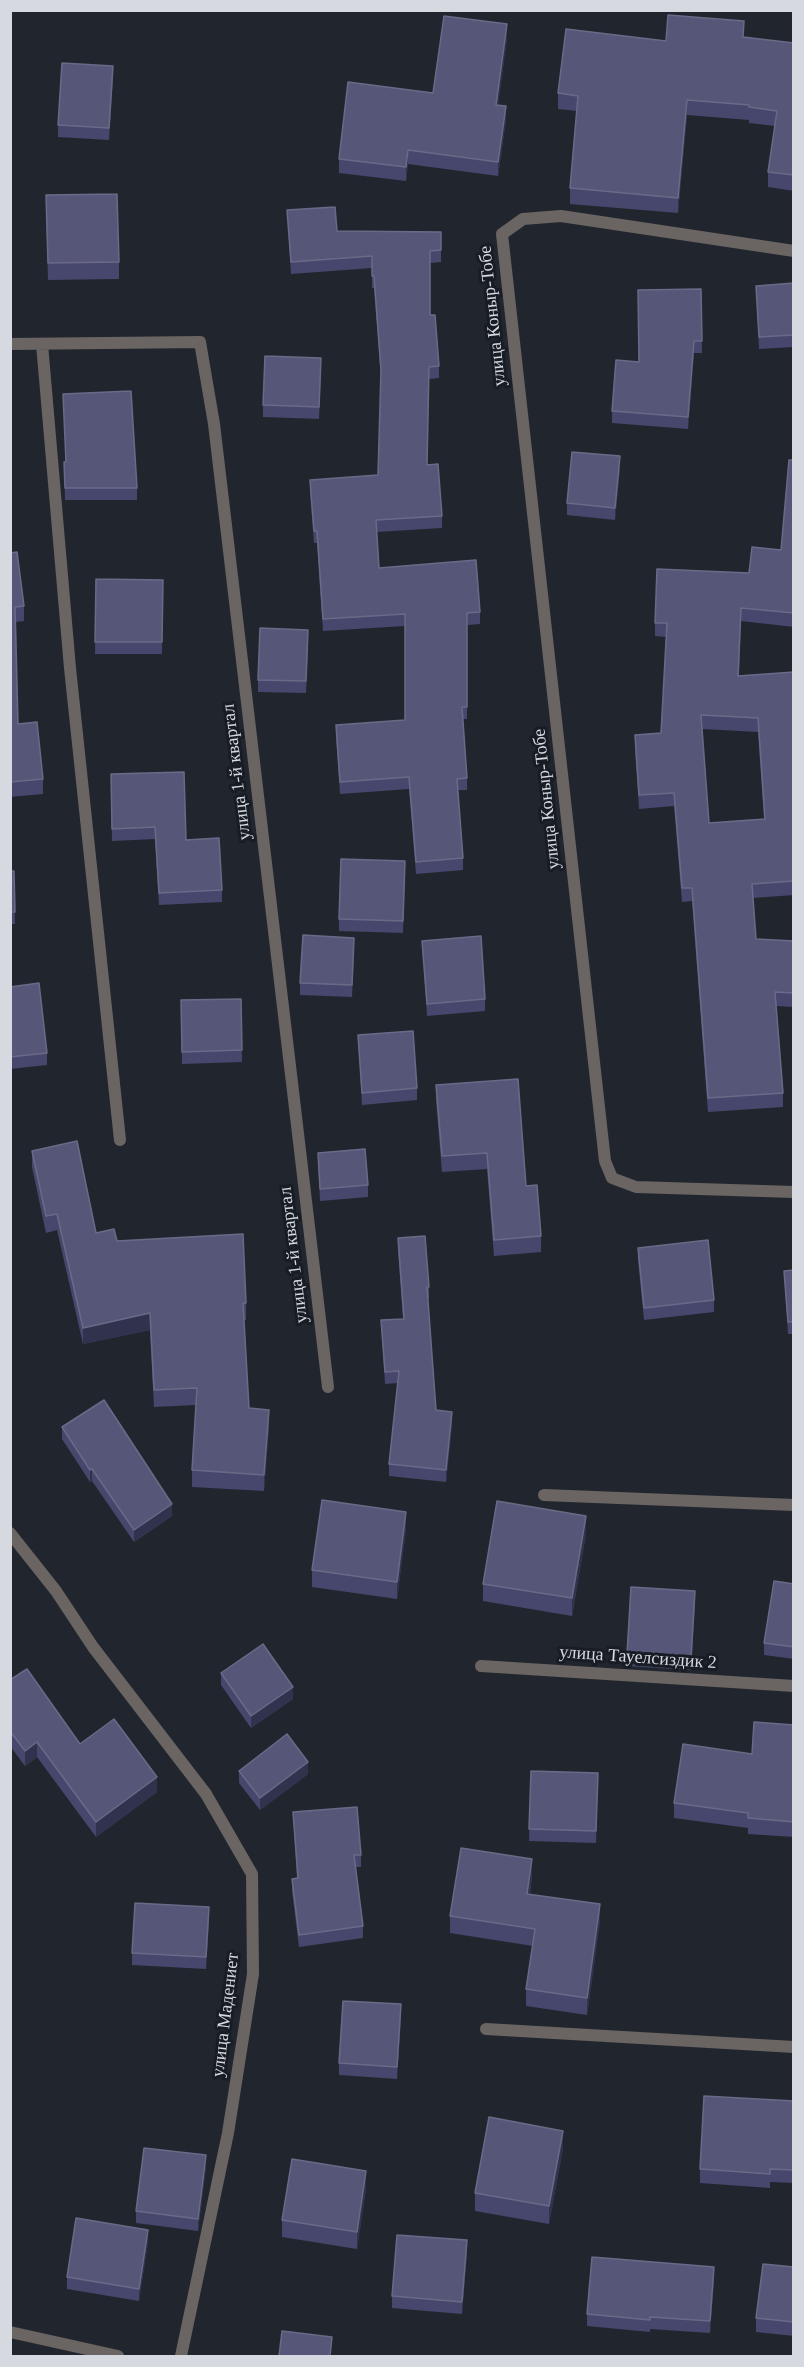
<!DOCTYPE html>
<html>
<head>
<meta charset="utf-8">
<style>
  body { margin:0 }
  #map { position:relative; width:804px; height:2367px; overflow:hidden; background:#21262e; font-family:"Times New Roman",serif }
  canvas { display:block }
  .frame { position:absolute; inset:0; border:12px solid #d6d9df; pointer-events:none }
</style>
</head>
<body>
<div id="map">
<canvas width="804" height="2367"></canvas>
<div class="frame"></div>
</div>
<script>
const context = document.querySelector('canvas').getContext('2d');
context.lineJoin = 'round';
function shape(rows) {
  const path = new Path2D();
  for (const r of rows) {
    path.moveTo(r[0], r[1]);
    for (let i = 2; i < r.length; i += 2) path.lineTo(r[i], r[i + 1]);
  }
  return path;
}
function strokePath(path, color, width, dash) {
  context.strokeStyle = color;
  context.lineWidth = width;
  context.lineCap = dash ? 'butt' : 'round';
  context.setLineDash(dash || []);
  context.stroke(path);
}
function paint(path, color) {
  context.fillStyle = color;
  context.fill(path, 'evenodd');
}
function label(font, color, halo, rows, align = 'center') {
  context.font = font + ' "Times New Roman",serif';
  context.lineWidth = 6;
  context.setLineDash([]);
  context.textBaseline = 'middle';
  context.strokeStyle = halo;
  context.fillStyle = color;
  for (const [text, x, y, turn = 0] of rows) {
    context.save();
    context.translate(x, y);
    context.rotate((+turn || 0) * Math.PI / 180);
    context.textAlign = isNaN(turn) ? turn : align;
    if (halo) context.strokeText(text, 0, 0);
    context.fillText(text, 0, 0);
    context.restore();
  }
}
strokePath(shape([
  [794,251,561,216,523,219,502,234,605,1161,612,1178,636,1187,794,1192],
  [10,344,200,342,214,424,328,1387],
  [42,344,70,668,120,1140],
  [544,1495,794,1505],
  [10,1533,56,1591,93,1647,206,1794,252,1874,253,1974,228,2133,181,2356],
  [481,1666,794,1686],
  [486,2029,794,2047],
  [10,2332,118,2356]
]), '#6a6462', 12);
paint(shape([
  [744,37,794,43,794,191,768,187,768,172,775,126,749,123,749,120,687,115,678,213,570,204,570,188,577,111,558,109,558,93,666,41],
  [507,38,498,105,506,120,498,176,408,164,406,181,339,173,339,159,433,93],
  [113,78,109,140,58,137,58,125],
  [287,210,337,231,441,232,441,262,430,263,430,315,439,366,439,378,429,379,427,465,442,516,442,528,377,532,379,568,480,612,480,624,467,625,467,719,463,719,467,778,467,790,458,790,463,858,463,870,416,874,409,789,340,794,336,737,336,725,405,720,405,626,323,631,317,543,314,543,310,492,310,480,378,475,381,379,374,288,372,288,372,268,291,274],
  [46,212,119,262,119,279,48,280],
  [794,283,794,347,759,349,756,286],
  [701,289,702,353,694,353,688,429,612,423,612,411,639,362],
  [321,370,319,419,263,417,263,405],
  [63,394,137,488,137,500,65,500,64,462,66,462],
  [794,460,794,627,741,621,739,676,794,672,794,895,753,898,756,939,794,941,794,1007,776,1006,783,1093,783,1107,708,1112,692,901,682,902,674,806,639,809,635,748,635,735,661,733,666,637,655,636,655,623,749,573,781,550],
  [702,729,758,732,764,819,709,823],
  [620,468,615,520,567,515,567,503],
  [10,553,24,606,24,621,16,622,18,724,43,779,43,794,10,797],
  [96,579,163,580,162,654,95,654],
  [308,642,306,693,258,692,258,680],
  [111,774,186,840,222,890,222,902,159,905,155,839,112,841],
  [10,871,14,871,15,924,10,924],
  [405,873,403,933,339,931,339,919],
  [422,941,485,999,485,1011,427,1016],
  [354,950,352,997,300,995,300,983],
  [10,987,47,1053,47,1065,10,1069],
  [241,999,242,1062,182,1064,181,1000],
  [358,1035,417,1088,417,1100,362,1105],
  [436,1085,526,1186,541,1236,541,1252,494,1256,487,1169,442,1172,436,1100],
  [32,1151,96,1233,117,1241,246,1303,246,1320,244,1320,249,1408,269,1426,264,1491,192,1487,192,1470,196,1405,154,1407,150,1330,83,1344,57,1230,46,1233,32,1167],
  [318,1153,368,1185,368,1197,320,1201],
  [398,1238,429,1287,429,1299,427,1299,436,1410,452,1424,446,1482,389,1476,389,1464,398,1383,385,1384,381,1320,403,1319,398,1250],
  [638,1248,714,1300,714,1312,644,1320,638,1260],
  [794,1270,794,1334,788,1334,784,1271],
  [62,1427,172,1516,134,1542,92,1481,90,1482,62,1439],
  [406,1529,397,1599,312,1587,312,1570],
  [586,1534,572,1616,483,1601,483,1584],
  [794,1584,794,1659,764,1655,764,1643],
  [695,1603,691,1670,627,1666,627,1654],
  [221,1673,293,1699,251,1728,221,1685],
  [10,1680,80,1744,157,1792,96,1837,37,1757,25,1766,10,1746],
  [794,1725,794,1837,748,1834,748,1828,674,1818,674,1803,752,1754],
  [239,1771,308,1774,260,1810,239,1783],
  [531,1771,598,1773,596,1843,529,1841],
  [293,1812,361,1855,361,1867,355,1867,363,1926,363,1938,299,1947,292,1891,292,1879,297,1878],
  [532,1876,530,1894,600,1921,587,2015,526,2006,526,1989,533,1946,450,1933,450,1916],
  [209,1919,206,1969,132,1965,132,1953],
  [401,2016,397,2079,339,2075,339,2063],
  [794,2101,794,2183,770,2182,770,2188,700,2183,700,2169],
  [563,2148,549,2224,475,2211,475,2193],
  [206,2167,198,2231,136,2223,136,2211],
  [366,2188,357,2249,282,2237,282,2220],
  [148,2242,139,2301,67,2289,67,2277],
  [467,2252,462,2314,392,2308,392,2296],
  [794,2267,794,2336,756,2332,756,2318],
  [714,2279,710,2333,650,2329,650,2332,587,2326,587,2314]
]), '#47466c');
paint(shape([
  [507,24,507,38,496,119,496,105],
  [113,66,113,78,109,140,109,128],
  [687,100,687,115,678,213,678,198],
  [506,106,506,120,498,176,498,162],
  [408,150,408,164,406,181,406,167],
  [694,341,694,353,688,429,688,417],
  [620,456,620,468,615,520,615,508],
  [150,1313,150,1330,83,1344,83,1328],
  [269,1410,269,1426,264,1491,264,1475],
  [452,1412,452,1424,446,1482,446,1470],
  [92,1469,92,1481,90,1482,90,1470],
  [172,1504,172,1516,134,1542,134,1530],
  [406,1512,406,1529,397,1599,397,1582],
  [586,1516,586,1534,572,1616,572,1598],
  [695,1591,695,1603,691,1670,691,1658],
  [293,1687,293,1699,251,1728,251,1716],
  [37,1742,37,1757,25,1766,25,1751],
  [308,1762,308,1774,260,1810,260,1798],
  [157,1777,157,1792,96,1837,96,1822],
  [532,1859,532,1876,527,1911,527,1894],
  [600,1904,600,1921,587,2015,587,1998],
  [209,1907,209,1919,206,1969,206,1957],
  [401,2004,401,2016,397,2079,397,2067],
  [563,2131,563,2148,549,2224,549,2206],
  [206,2155,206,2167,198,2231,198,2219],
  [366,2171,366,2188,357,2249,357,2232],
  [148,2230,148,2242,139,2301,139,2289],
  [467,2240,467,2252,462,2314,462,2302],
  [714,2267,714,2279,710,2333,710,2321]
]), '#31334e');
const building = shape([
  [668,15,744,21,743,37,794,43,794,175,768,172,777,111,749,107,749,105,687,100,678,198,570,188,578,96,558,93,566,29,666,41,668,15],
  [444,16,507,24,496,105,506,106,498,162,408,150,406,167,339,159,348,82,433,93,444,16],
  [62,63,113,66,109,128,58,125,62,63],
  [117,194,119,262,48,263,46,195,117,194],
  [335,207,337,231,441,232,441,250,430,251,430,315,435,315,439,366,429,367,427,465,438,464,442,516,376,520,379,568,476,560,480,612,467,613,467,707,462,707,467,778,457,779,463,858,416,862,409,777,340,782,336,725,405,720,405,614,323,619,317,531,314,531,310,480,378,475,381,370,374,276,372,276,372,256,291,262,287,210,335,207],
  [794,283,794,335,759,337,756,286,794,283],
  [701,289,702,341,694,341,688,417,612,411,616,360,639,362,638,290,701,289],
  [265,356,321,358,319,407,263,405,265,356],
  [131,391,137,488,65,488,64,462,66,462,63,394,131,391],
  [572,452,620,456,615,508,567,503,572,452],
  [789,460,794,460,794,613,741,608,738,676,794,672,794,881,752,884,756,939,794,941,794,993,775,992,783,1093,708,1098,692,888,682,888,674,793,639,795,635,735,661,733,667,623,655,623,657,569,749,573,752,547,781,550,789,460],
  [701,715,758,718,765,819,709,823,701,715],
  [17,552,24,606,15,607,18,724,37,722,43,779,10,782,10,553,17,552],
  [96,579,163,580,162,642,95,642,96,579],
  [260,628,308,630,306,681,258,680,260,628],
  [184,772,186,840,219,838,222,890,159,893,155,827,112,829,111,774,184,772],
  [341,859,405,861,403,921,339,919,341,859],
  [10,871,14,871,15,912,10,912,10,871],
  [303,935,354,938,352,985,300,983,303,935],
  [481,936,485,999,427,1004,422,941,481,936],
  [39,983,47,1053,10,1057,10,987,39,983],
  [241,999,242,1050,182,1052,181,1000,241,999],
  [413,1031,417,1088,362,1093,358,1035,413,1031],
  [518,1079,526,1186,537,1185,541,1236,494,1240,487,1153,442,1156,436,1085,518,1079],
  [77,1141,96,1233,114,1229,117,1241,243,1234,246,1303,243,1303,249,1408,269,1410,264,1475,192,1470,197,1388,154,1390,150,1313,83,1328,57,1214,46,1216,32,1151,77,1141],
  [365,1149,368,1185,320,1189,318,1153,365,1149],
  [425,1236,429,1287,427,1287,436,1410,452,1412,446,1470,389,1464,399,1371,385,1372,381,1320,404,1319,398,1238,425,1236],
  [708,1240,714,1300,644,1308,638,1248,708,1240],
  [794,1270,794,1322,788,1322,784,1271,794,1270],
  [104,1400,172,1504,134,1530,92,1469,90,1470,62,1427,104,1400],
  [322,1500,406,1512,397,1582,312,1570,322,1500],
  [497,1501,586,1516,572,1598,483,1584,497,1501],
  [774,1581,794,1584,794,1647,764,1643,774,1581],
  [631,1587,695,1591,691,1658,627,1654,631,1587],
  [263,1644,293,1687,251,1716,221,1673,263,1644],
  [27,1669,80,1744,114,1719,157,1777,96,1822,37,1742,25,1751,10,1731,10,1680,27,1669],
  [754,1722,794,1725,794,1822,748,1818,748,1813,674,1803,683,1744,752,1754,754,1722],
  [287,1734,308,1762,260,1798,239,1771,287,1734],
  [531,1771,598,1773,596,1831,529,1829,531,1771],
  [357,1807,361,1855,354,1855,363,1926,299,1935,292,1879,298,1878,293,1812,357,1807],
  [461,1848,532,1859,527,1894,600,1904,587,1998,526,1989,535,1929,450,1916,461,1848],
  [135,1903,209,1907,206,1957,132,1953,135,1903],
  [343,2001,401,2004,397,2067,339,2063,343,2001],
  [704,2096,794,2101,794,2170,770,2169,770,2174,700,2169,704,2096],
  [489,2117,563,2131,549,2206,475,2193,489,2117],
  [144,2148,206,2155,198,2219,136,2211,144,2148],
  [292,2159,366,2171,357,2232,282,2220,292,2159],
  [76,2218,148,2230,139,2289,67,2277,76,2218],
  [397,2235,467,2240,462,2302,392,2296,397,2235],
  [592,2257,714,2267,710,2321,650,2317,650,2320,587,2314,592,2257],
  [763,2264,794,2267,794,2322,756,2318,763,2264],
  [282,2331,332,2337,330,2356,279,2356,282,2331]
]);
paint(building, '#565678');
strokePath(building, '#6a6a88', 1.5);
label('18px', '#d6d9df', '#181c24', [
  ["улица Коныр-Тобе",493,316,-96],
  ["улица 1-й квартал",237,772,-97],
  ["улица Коныр-Тобе",547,799,-96],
  ["улица 1-й квартал",294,1255,-97],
  ["улица Тауелсиздик 2",638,1658,4],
  ["улица Мадениет",226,2015,-83]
]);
</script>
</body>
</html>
